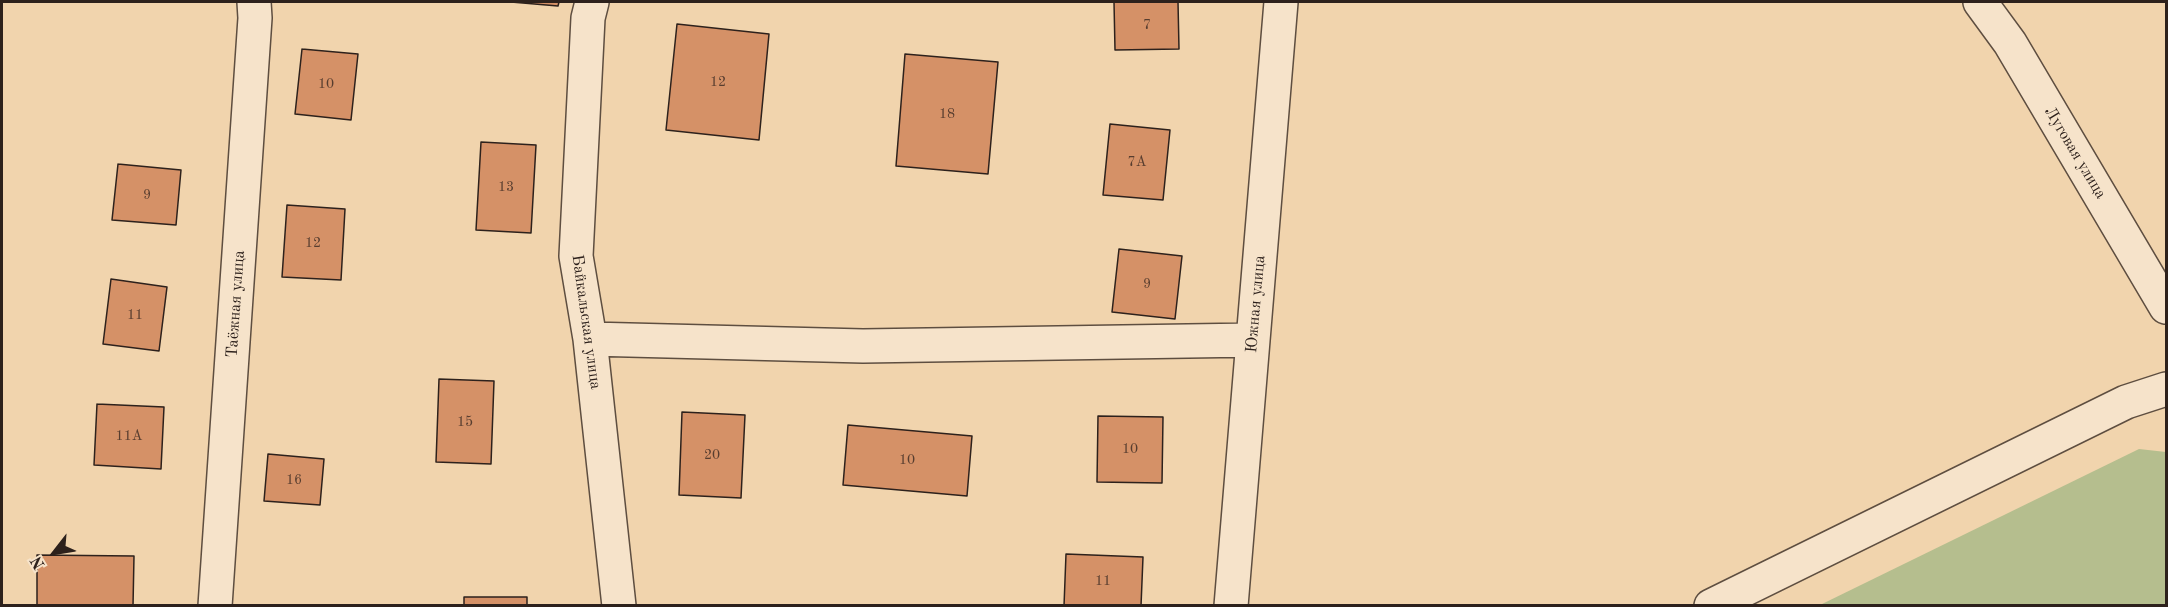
<!DOCTYPE html>
<html>
<head>
<meta charset="utf-8">
<style>
  body { margin:0 }
  #map { position:relative; width:2168px; height:607px; overflow:hidden; background:#f1d4ad; font-family:"Old Standard TT",serif }
  canvas { display:block }
  .frame { position:absolute; inset:0; border:3px solid #2d211c; pointer-events:none }
  .north { position:absolute; left:24px; top:523px; width:60px; height:60px; -webkit-text-stroke:4px #f6e3ca; paint-order:stroke; rotate:239deg; font-size:16px; font-weight:700; line-height:24px; text-align:center; color:#2d211c }
  .north::after { content:''; display:block; margin:auto; width:21px; height:27px; background:#2d211c; clip-path:polygon(50% 0,100% 100%,50% 72%,0 100%) }
</style>
</head>
<body>
<div id="map">
<canvas width="2168" height="607"></canvas>
<div class="frame"></div>
<div class="north">N</div>
</div>
<script>
const context = document.querySelector('canvas').getContext('2d');
context.lineJoin = 'round';
function paint(path, color) {
  context.fillStyle = color;
  context.fill(path, 'evenodd');
}
function shape(rows) {
  const path = new Path2D();
  for (const r of rows) {
    path.moveTo(r[0], r[1]);
    for (let i = 2; i < r.length; i += 2) path.lineTo(r[i], r[i + 1]);
  }
  return path;
}
function strokePath(path, color, width, dash) {
  context.strokeStyle = color;
  context.lineWidth = width;
  context.lineCap = dash ? 'butt' : 'round';
  context.setLineDash(dash || []);
  context.stroke(path);
}
function label(font, color, halo, rows, align = 'center') {
  context.font = font + ' "Old Standard TT",serif';
  context.lineWidth = 4.5;
  context.setLineDash([]);
  context.textBaseline = 'middle';
  context.strokeStyle = halo;
  context.fillStyle = color;
  for (const [text, x, y, turn = 0] of rows) {
    context.save();
    context.translate(x, y);
    context.rotate((+turn || 0) * Math.PI / 180);
    context.textAlign = isNaN(turn) ? turn : align;
    if (halo) context.strokeText(text, 0, 0);
    context.fillText(text, 0, 0);
    context.restore();
  }
}
paint(shape([
  [2139,449,2166,452,2166,605,1820,605]
]), '#b5be8e');
const building = shape([
  [511,2,559,2,558,6,511,2],
  [1114,2,1178,2,1179,49,1115,50,1114,2],
  [677,24,769,34,759,140,666,130,677,24],
  [302,49,358,54,351,120,295,114,302,49],
  [905,54,998,62,988,174,896,166,905,54],
  [1110,124,1170,130,1163,200,1103,195,1110,124],
  [481,142,536,145,531,233,476,230,481,142],
  [118,164,181,170,176,225,112,220,118,164],
  [287,205,345,209,341,280,282,277,287,205],
  [1119,249,1182,256,1175,319,1112,312,1119,249],
  [111,279,167,287,159,351,103,344,111,279],
  [439,379,494,381,491,464,436,462,439,379],
  [97,404,164,407,161,469,94,465,97,404],
  [682,412,745,415,741,498,679,495,682,412],
  [1098,416,1163,417,1162,483,1097,482,1098,416],
  [848,425,972,436,967,496,843,485,848,425],
  [268,454,324,459,320,505,264,501,268,454],
  [1066,554,1143,557,1141,606,1064,606,1066,554],
  [37,555,134,556,133,606,37,606,37,555],
  [464,597,527,597,527,606,464,606,464,597]
]);
paint(building, '#d59167');
strokePath(building, '#2d211c', 1.5);
const minor = shape([
  [592,2,588,18,576,256,590,339,619,606],
  [1980,2,2010,43,2166,307],
  [590,339,863,346,1253,340],
  [215,606,255,18,254,2],
  [1231,606,1281,2],
  [1711,606,2126,402,2166,389]
]);
strokePath(minor, '#5e4e40', 36);
strokePath(minor, '#f6e3ca', 33);
label('14px', '#573d2f', null, [
  ["7",1147,25],
  ["12",718,82],
  ["10",326,84],
  ["18",947,114],
  ["7А",1137,162],
  ["13",506,187],
  ["9",147,195],
  ["12",313,243],
  ["9",1147,284],
  ["11",135,315],
  ["15",465,422],
  ["11А",129,436],
  ["10",1130,449],
  ["20",712,455],
  ["10",907,460],
  ["16",294,480],
  ["11",1103,581]
]);
label('16px', '#2d211c', '#f6e3ca', [
  ["Луговая улица",2075,153,59],
  ["Таёжная улица",236,304,-86],
  ["Южная улица",1256,304,-85],
  ["Байкальская улица",586,322,82]
]);
</script>
</body>
</html>
